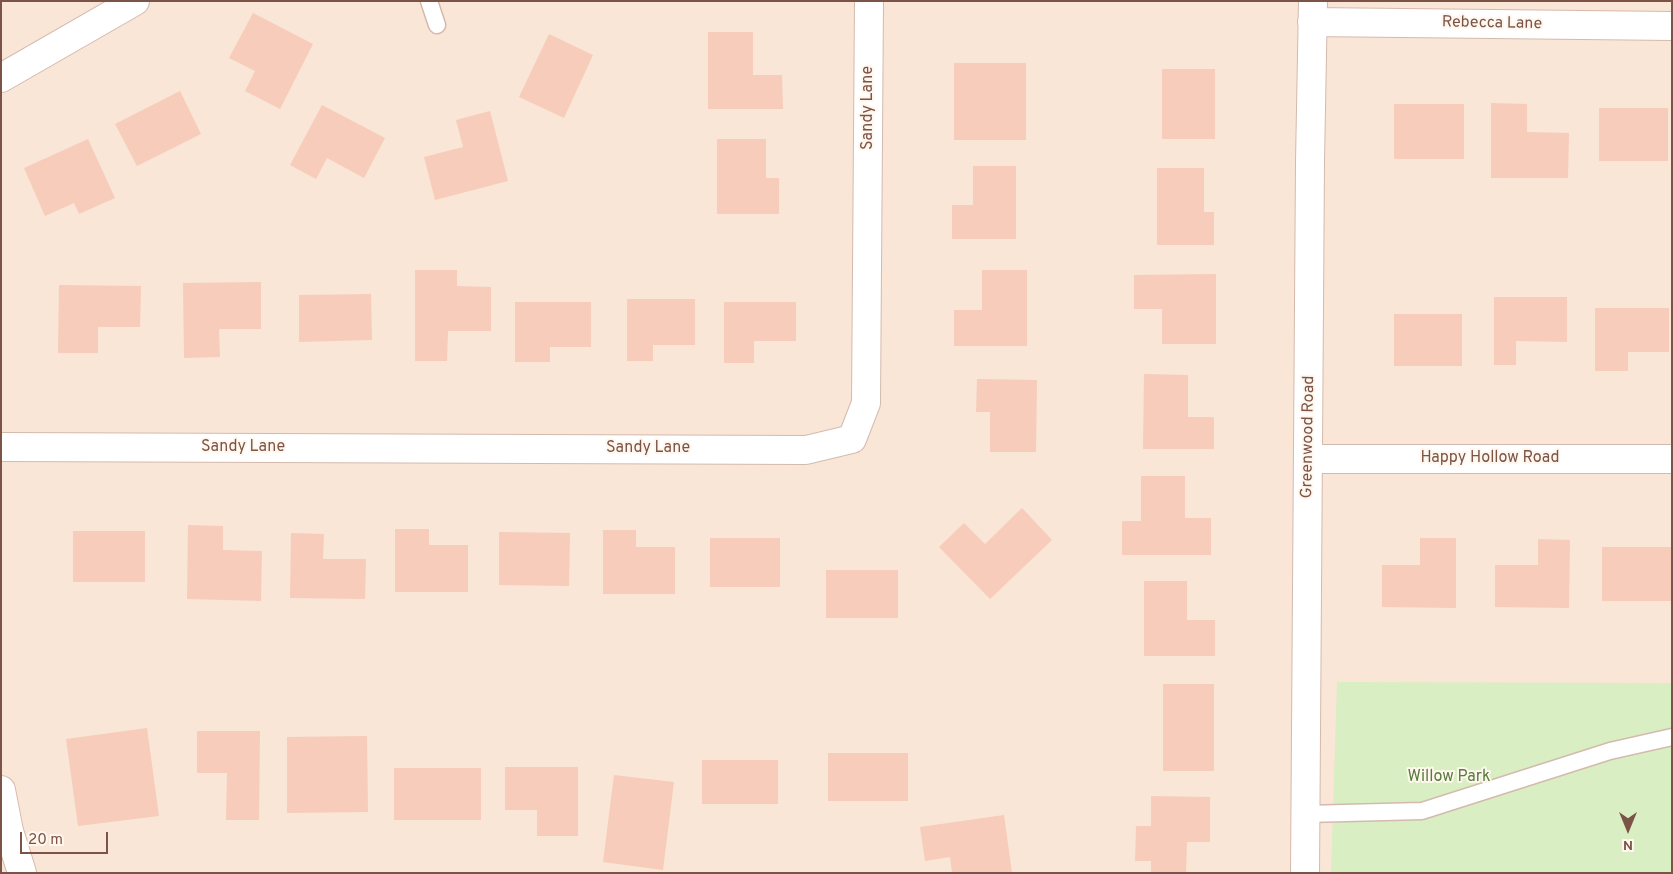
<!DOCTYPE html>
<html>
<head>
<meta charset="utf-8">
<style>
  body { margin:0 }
  #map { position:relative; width:1673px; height:874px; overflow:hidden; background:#fef2e6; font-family:Overpass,sans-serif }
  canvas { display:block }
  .frame { position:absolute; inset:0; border:2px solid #7b5447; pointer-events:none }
  .north { position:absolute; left:1603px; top:804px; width:50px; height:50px; -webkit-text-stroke:4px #fff7ee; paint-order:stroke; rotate:180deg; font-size:14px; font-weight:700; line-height:20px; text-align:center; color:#7b5447 }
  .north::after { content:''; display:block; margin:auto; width:18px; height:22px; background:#7b5447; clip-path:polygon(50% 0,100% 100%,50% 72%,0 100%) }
  .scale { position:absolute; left:20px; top:832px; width:88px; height:22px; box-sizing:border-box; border:2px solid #7b5447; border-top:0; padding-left:6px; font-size:15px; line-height:18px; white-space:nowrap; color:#7b5447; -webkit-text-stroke:4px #fff7ee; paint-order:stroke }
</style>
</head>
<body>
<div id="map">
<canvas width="1673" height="874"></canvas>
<div class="frame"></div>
<div class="north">N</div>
<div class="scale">20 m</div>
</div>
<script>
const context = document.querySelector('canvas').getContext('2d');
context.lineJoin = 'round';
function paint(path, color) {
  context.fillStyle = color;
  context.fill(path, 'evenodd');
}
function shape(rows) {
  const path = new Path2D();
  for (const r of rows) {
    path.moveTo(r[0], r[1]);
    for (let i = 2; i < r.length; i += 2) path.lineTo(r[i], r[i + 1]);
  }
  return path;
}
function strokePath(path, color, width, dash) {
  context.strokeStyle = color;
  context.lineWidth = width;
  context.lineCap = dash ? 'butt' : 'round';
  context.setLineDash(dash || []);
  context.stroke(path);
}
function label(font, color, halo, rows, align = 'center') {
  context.font = font + ' Overpass,sans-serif';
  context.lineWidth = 4;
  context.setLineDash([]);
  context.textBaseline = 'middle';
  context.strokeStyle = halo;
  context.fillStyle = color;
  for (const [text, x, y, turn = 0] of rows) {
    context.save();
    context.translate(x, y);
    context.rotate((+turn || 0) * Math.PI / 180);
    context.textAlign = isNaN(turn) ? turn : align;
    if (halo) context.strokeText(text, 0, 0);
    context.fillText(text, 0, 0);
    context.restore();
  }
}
paint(shape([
  [1,1,1672,1,1672,873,1,873]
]), '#f9e6d6');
paint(shape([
  [1337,682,1672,683,1672,873,1331,873]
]), '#d9eec2');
paint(shape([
  [253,13,313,44,280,109,245,91,255,71,229,58],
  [708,32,753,32,753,75,782,75,783,109,708,109],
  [549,34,593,55,564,118,519,97],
  [954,63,1026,63,1026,140,954,140],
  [1162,69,1215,69,1215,139,1162,139],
  [180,91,201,134,137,166,115,124],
  [1491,103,1527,104,1527,132,1569,133,1568,178,1491,178],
  [1394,104,1464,104,1464,159,1394,159],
  [322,105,385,138,364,178,327,158,316,179,290,165],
  [1599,108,1668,108,1668,161,1599,161],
  [490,111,508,181,435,200,424,157,463,147,456,120],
  [88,139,115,198,79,214,74,203,45,216,24,168],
  [717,139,766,139,766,178,779,178,779,214,717,214],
  [973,166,1016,166,1016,239,952,239,952,205,973,205],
  [1157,168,1204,168,1204,212,1214,212,1214,245,1157,245],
  [415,270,457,270,457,286,491,287,491,331,448,331,447,361,415,361],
  [982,270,1027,270,1027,346,954,346,954,310,982,310],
  [1216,274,1216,344,1162,344,1162,309,1134,309,1134,275],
  [261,282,261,329,219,329,220,357,184,358,183,283],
  [59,285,141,286,140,327,98,327,98,353,58,353],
  [371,294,372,340,299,342,299,295],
  [1494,297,1567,297,1567,342,1516,341,1516,365,1494,365],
  [627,299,695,299,695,345,653,345,653,361,627,361],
  [515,302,591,302,591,347,550,347,550,362,515,362],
  [724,302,796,302,796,341,754,341,754,363,724,363],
  [1595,308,1669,308,1669,352,1628,352,1628,371,1595,371],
  [1394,314,1462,314,1462,366,1394,366],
  [1144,374,1188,375,1188,417,1214,417,1214,449,1143,449],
  [977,379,1037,380,1036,452,990,452,990,412,976,412],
  [1141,476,1185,476,1185,518,1211,518,1211,555,1122,555,1122,521,1141,521],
  [1022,508,1052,540,990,599,939,547,964,523,985,544],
  [188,525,223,526,223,550,262,551,261,601,187,599],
  [395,529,429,529,429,545,468,545,468,592,395,592],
  [603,530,636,530,636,547,675,547,675,594,603,594],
  [73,531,145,531,145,582,73,582],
  [499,532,570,533,569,586,499,585],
  [291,533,324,534,323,559,366,559,365,599,290,598],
  [710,538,780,538,780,587,710,587],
  [1420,538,1456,538,1456,608,1382,607,1382,565,1420,565],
  [1538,539,1570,540,1569,608,1495,607,1495,565,1538,565],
  [1602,547,1671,547,1671,601,1602,601],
  [826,570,898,570,898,618,826,618],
  [1144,581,1187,581,1187,620,1215,620,1215,656,1144,656],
  [1163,684,1214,684,1214,771,1163,771],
  [147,728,159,816,78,826,66,739],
  [197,731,260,731,259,820,226,820,227,773,197,773],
  [367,736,368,812,287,813,287,737],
  [828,753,908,753,908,801,828,801],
  [702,760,778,760,778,804,702,804],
  [505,767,578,767,578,836,537,836,537,810,505,810],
  [394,768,481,768,481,820,394,820],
  [614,775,674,782,663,870,603,862],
  [1151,796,1210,797,1210,842,1187,842,1186,873,1151,873,1151,861,1135,861,1136,826,1151,826],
  [1004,815,1012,873,952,873,950,857,925,861,920,827]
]), '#f7ccbb');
const service = shape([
  [429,1,437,25],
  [1306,814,1422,811,1610,751,1672,737]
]);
const minor = shape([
  [1312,22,1672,26],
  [1,78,135,1],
  [1,447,806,450,852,439,866,403,869,1],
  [1308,459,1672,459],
  [1,790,9,831,22,873],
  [1305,873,1310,162,1313,1]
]);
strokePath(service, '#d4baad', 19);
strokePath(minor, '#d4baad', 30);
strokePath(service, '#fff', 16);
strokePath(minor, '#fff', 28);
label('16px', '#7b5447', '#fff7ee', [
  ["Rebecca Lane",1492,24,1],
  ["Sandy Lane",869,108,-90],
  ["Greenwood Road",1309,437,-89],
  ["Sandy Lane",243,448],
  ["Sandy Lane",648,449],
  ["Happy Hollow Road",1490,459]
]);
label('16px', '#557c3c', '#fff7ee', [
  ["Willow Park",1449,778]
]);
</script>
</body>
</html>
